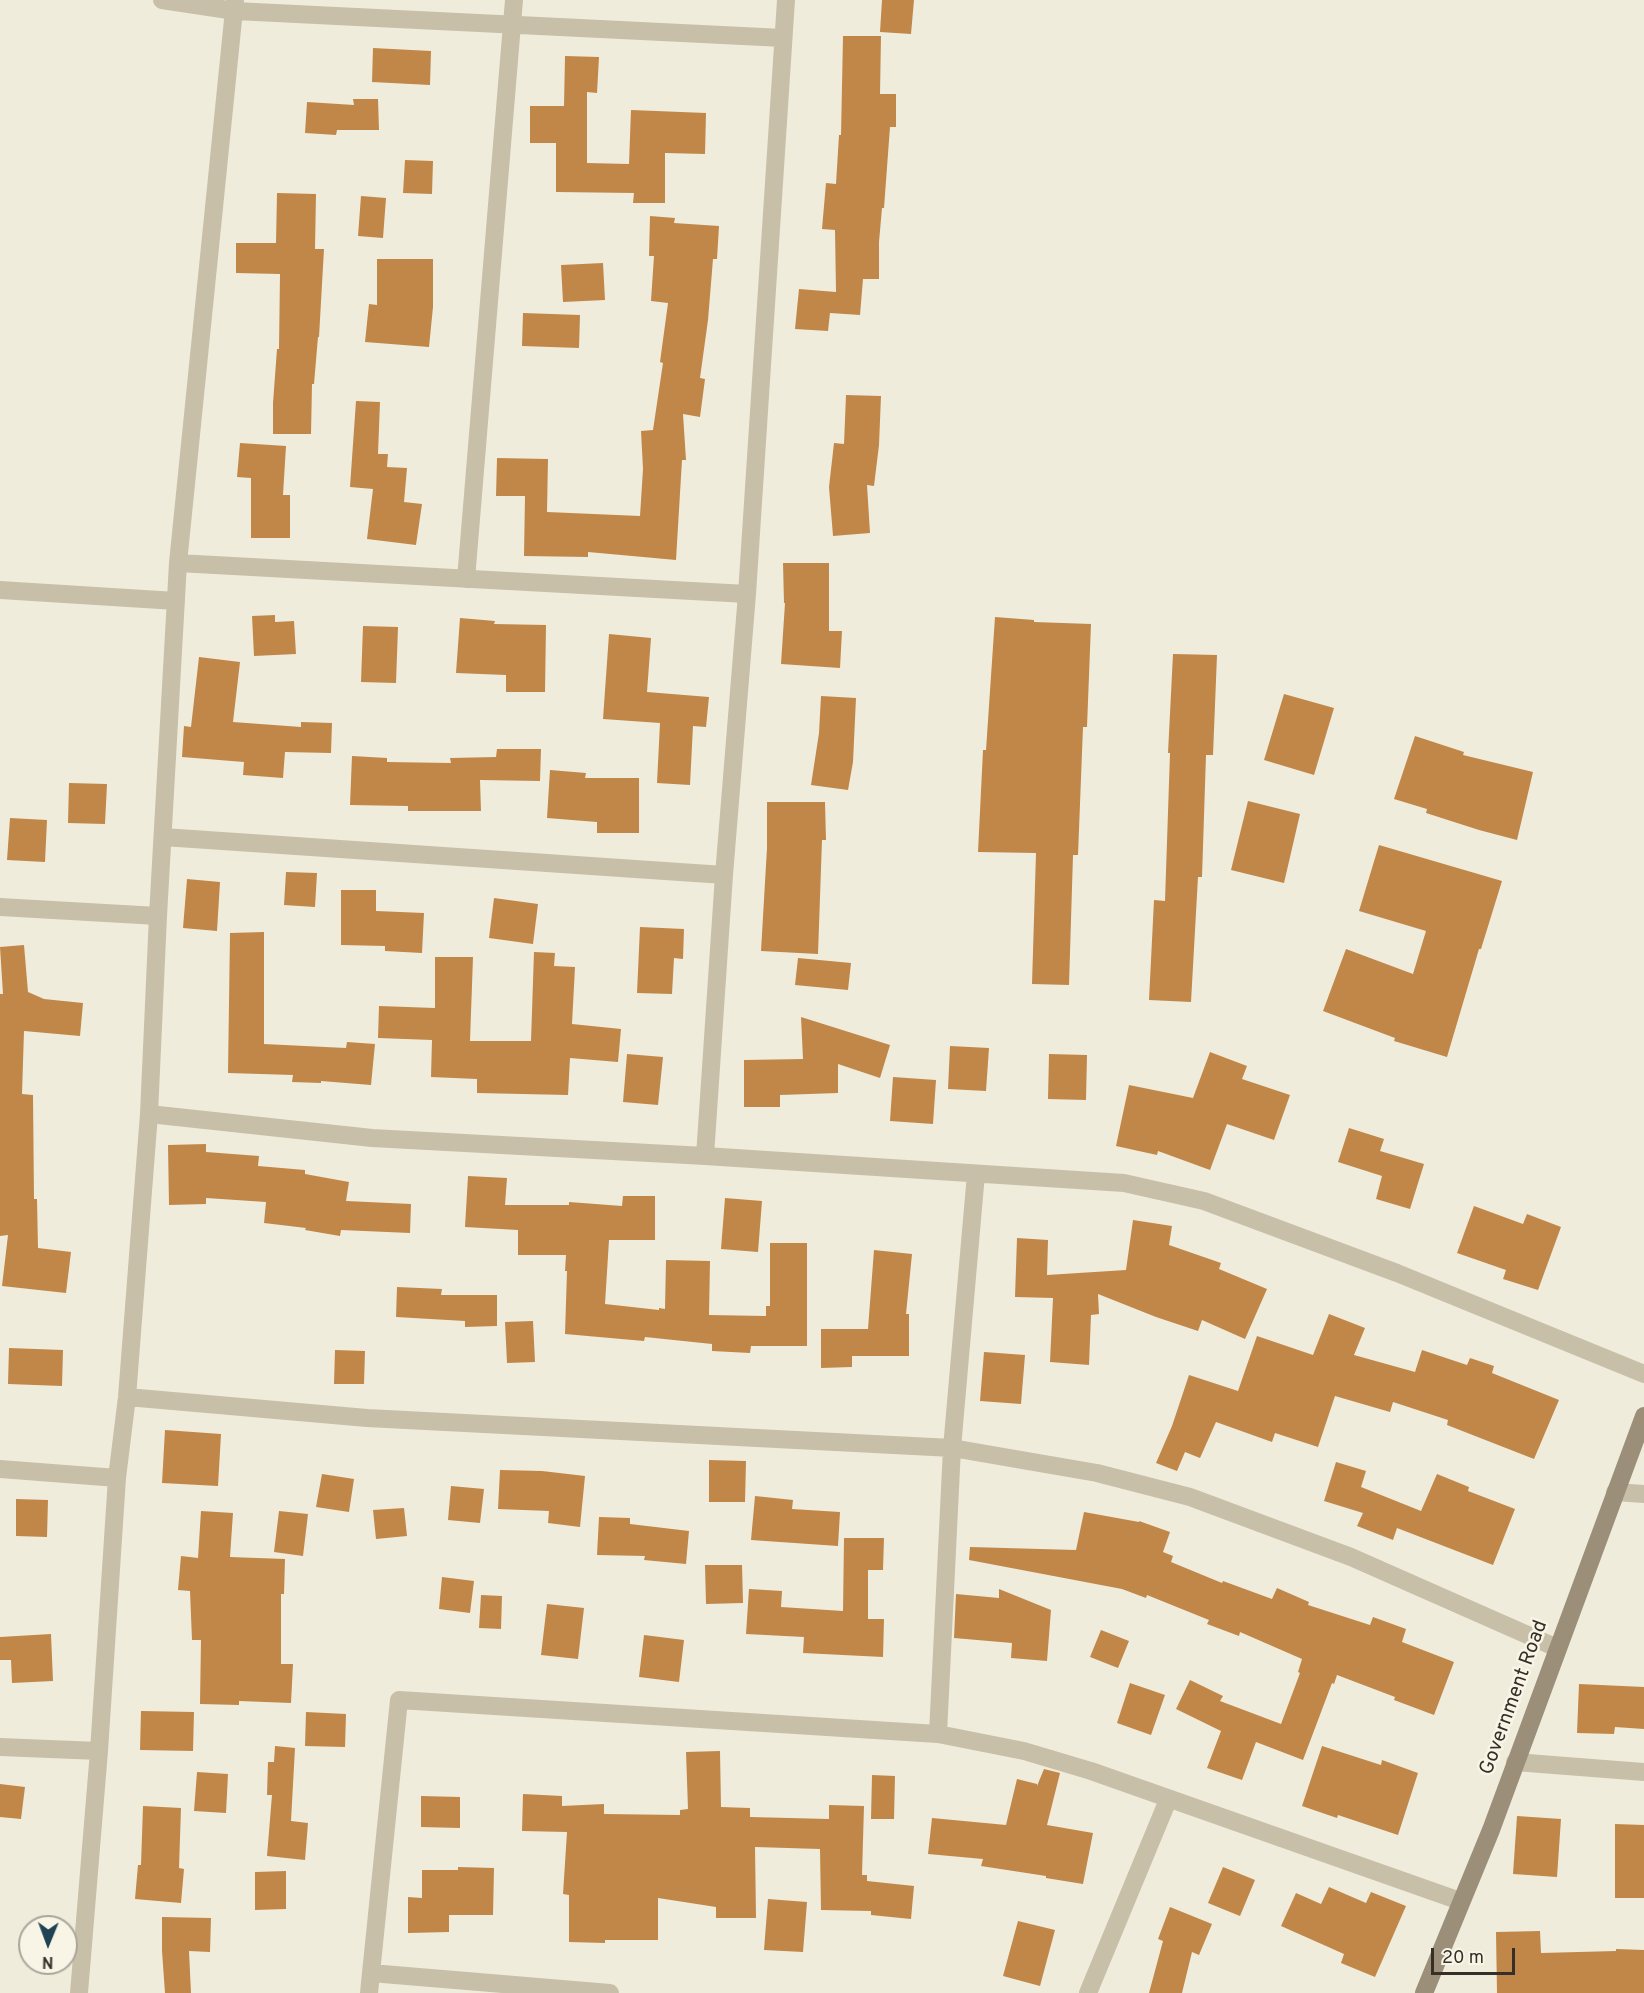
<!DOCTYPE html>
<html>
<head>
<meta charset="utf-8">
<style>
  body { margin:0 }
  #map { position:relative; width:1644px; height:1993px; overflow:hidden; background:#f0ecdb; font-family:Overpass,sans-serif }
  canvas { display:block }
  .north { position:absolute; left:18px; top:1915px; width:60px; height:60px; box-sizing:border-box; background:#f8f5e7; border:2px solid #aaa69b; border-radius:50%; rotate:181deg; font-size:16px; font-weight:700; line-height:24px; text-align:center; color:#352f28 }
  .north::after { content:''; display:block; margin:auto; width:21px; height:27px; background:#1f4254; clip-path:polygon(50% 0,100% 100%,50% 72%,0 100%) }
  .scale { position:absolute; left:1431px; top:1948px; width:84px; height:27px; box-sizing:border-box; border:3px solid #352f28; border-top:0; padding-left:8px; font-size:18px; line-height:21px; white-space:nowrap; color:#352f28; -webkit-text-stroke:4px #f8f5e7; paint-order:stroke }
</style>
</head>
<body>
<div id="map">
<canvas width="1644" height="1993"></canvas>
<div class="north">N</div>
<div class="scale">20 m</div>
</div>
<script>
const context = document.querySelector('canvas').getContext('2d');
context.lineJoin = 'round';
function paint(path, color) {
  context.fillStyle = color;
  context.fill(path, 'evenodd');
}
function shape(rows) {
  const path = new Path2D();
  for (const r of rows) {
    path.moveTo(r[0], r[1]);
    for (let i = 2; i < r.length; i += 2) path.lineTo(r[i], r[i + 1]);
  }
  return path;
}
function strokePath(path, color, width, dash) {
  context.strokeStyle = color;
  context.lineWidth = width;
  context.lineCap = dash ? 'butt' : 'round';
  context.setLineDash(dash || []);
  context.stroke(path);
}
function label(font, color, halo, rows, align = 'center') {
  context.font = font + ' Overpass,sans-serif';
  context.lineWidth = 5;
  context.setLineDash([]);
  context.textBaseline = 'middle';
  context.strokeStyle = halo;
  context.fillStyle = color;
  for (const [text, x, y, turn = 0] of rows) {
    context.save();
    context.translate(x, y);
    context.rotate((+turn || 0) * Math.PI / 180);
    context.textAlign = isNaN(turn) ? turn : align;
    if (halo) context.strokeText(text, 0, 0);
    context.fillText(text, 0, 0);
    context.restore();
  }
}
paint(shape([
  [882,0,914,0,911,34,880,32],
  [843,36,881,36,880,94,896,94,896,127,890,127,884,208,882,208,879,242,879,279,863,279,860,315,830,313,828,331,795,329,799,289,836,292,835,230,822,229,826,183,836,184,839,135,841,135],
  [373,48,431,51,430,85,372,82],
  [565,56,599,57,597,93,587,92,587,163,629,164,631,110,706,113,705,154,665,153,665,203,633,203,634,193,556,192,556,143,530,143,530,106,564,106],
  [353,99,378,99,379,130,337,130,336,135,305,133,307,102,354,105],
  [405,160,433,161,432,194,403,193],
  [277,193,316,194,315,249,324,249,319,337,318,337,314,384,312,384,311,434,273,434,273,403,277,349,279,349,280,274,236,273,236,243,276,243],
  [361,196,386,198,383,238,358,236],
  [650,216,675,218,674,223,719,226,717,259,713,259,708,320,700,378,705,379,700,417,683,414,686,460,682,460,676,560,588,552,588,557,524,556,525,496,496,496,497,458,548,459,547,512,640,516,643,469,641,431,653,430,663,363,660,362,668,303,651,301,654,256,649,256],
  [377,259,433,259,433,307,429,347,365,342,369,304,377,305],
  [603,263,605,300,563,302,561,265],
  [523,313,580,315,579,348,522,346],
  [846,395,881,396,879,445,874,486,867,485,870,533,833,536,829,487,834,443,844,444],
  [356,401,380,402,378,454,388,454,387,467,407,468,404,502,422,504,416,545,367,539,373,489,350,487],
  [240,443,286,446,283,495,290,495,290,538,251,538,251,478,237,477],
  [783,563,829,563,829,631,842,631,840,668,781,664,785,603,784,603],
  [275,615,275,622,294,621,296,654,254,656,252,616],
  [995,617,1034,620,1034,622,1091,624,1087,727,1083,727,1078,855,1073,855,1069,985,1032,984,1036,853,978,852,983,750,986,750],
  [460,618,495,621,494,624,546,625,545,692,506,692,506,675,456,673],
  [363,626,398,627,396,683,361,682],
  [609,634,651,638,647,692,709,697,706,727,693,726,690,785,657,783,660,723,603,719],
  [1173,654,1217,655,1213,755,1206,755,1202,877,1198,877,1191,1002,1149,1000,1154,900,1165,901,1170,753,1168,753],
  [199,657,240,662,233,722,301,727,301,722,332,723,331,753,285,752,283,778,243,775,244,762,182,757,184,726,191,727],
  [1284,694,1334,708,1314,775,1264,760],
  [821,696,856,698,853,762,848,790,811,785,819,733],
  [1415,736,1464,752,1463,755,1533,772,1517,840,1479,830,1426,813,1427,809,1394,799],
  [497,749,541,749,540,781,480,780,481,811,408,811,408,806,350,805,352,756,387,758,387,762,451,763,450,758,496,757],
  [550,770,586,773,585,778,639,778,639,833,597,833,597,822,547,818],
  [69,783,107,784,105,824,68,823],
  [1248,801,1300,814,1284,883,1231,870],
  [767,802,825,802,826,840,822,840,818,954,761,951,767,848],
  [10,818,47,820,45,862,7,860],
  [1379,845,1502,881,1481,949,1479,949,1447,1057,1394,1041,1395,1038,1323,1011,1346,949,1413,974,1426,931,1359,911],
  [286,872,317,873,315,907,284,905],
  [187,879,220,882,217,931,183,928],
  [341,890,376,890,376,911,424,913,422,953,385,951,385,946,341,945],
  [494,898,538,904,533,944,489,938],
  [640,927,684,929,683,959,674,958,672,994,637,993],
  [264,932,264,1044,346,1048,347,1042,375,1044,371,1085,321,1081,321,1083,292,1082,293,1075,228,1073,230,933],
  [24,945,28,992,44,999,83,1003,80,1036,24,1031,22,1094,33,1095,34,1199,37,1199,38,1248,71,1252,66,1293,2,1286,8,1235,0,1236,0,994,3,994,0,947],
  [534,952,555,953,554,966,575,967,572,1024,621,1029,618,1062,570,1058,568,1095,477,1093,477,1079,431,1077,432,1040,378,1038,379,1006,435,1008,435,957,473,957,470,1041,531,1041],
  [798,958,851,963,848,990,795,985],
  [801,1017,890,1045,880,1078,838,1064,838,1093,780,1095,780,1107,744,1107,744,1060,803,1059],
  [950,1046,989,1048,986,1091,948,1089],
  [1210,1052,1247,1066,1242,1079,1290,1095,1274,1140,1227,1124,1210,1170,1158,1151,1157,1155,1116,1146,1129,1085,1193,1098],
  [627,1054,663,1057,658,1105,623,1102],
  [1049,1054,1087,1055,1086,1100,1048,1099],
  [893,1077,936,1080,933,1124,890,1121],
  [1349,1128,1384,1139,1380,1151,1424,1164,1410,1209,1376,1199,1382,1176,1338,1162],
  [206,1144,206,1152,259,1156,258,1166,305,1170,305,1174,349,1182,346,1201,411,1204,410,1233,341,1230,340,1236,305,1230,306,1228,264,1223,266,1202,206,1198,206,1204,169,1205,168,1145],
  [468,1176,507,1178,505,1205,569,1205,569,1202,622,1206,623,1196,655,1196,655,1240,609,1240,605,1304,659,1310,659,1308,665,1309,666,1260,710,1261,709,1315,766,1316,766,1306,770,1306,770,1243,807,1243,807,1346,751,1346,750,1353,712,1351,712,1344,645,1337,644,1341,565,1334,567,1271,565,1271,566,1255,518,1255,518,1230,465,1227],
  [725,1198,762,1201,758,1252,721,1249],
  [1474,1206,1523,1224,1527,1214,1561,1227,1538,1290,1503,1279,1506,1270,1457,1253],
  [1133,1220,1172,1226,1169,1245,1221,1263,1219,1269,1267,1289,1245,1339,1202,1320,1198,1331,1156,1317,1098,1294,1099,1314,1091,1315,1089,1365,1050,1362,1053,1298,1015,1297,1017,1238,1048,1240,1047,1275,1126,1270],
  [874,1250,912,1254,906,1314,909,1314,909,1356,852,1356,852,1367,821,1368,821,1329,868,1329],
  [397,1287,442,1289,441,1295,497,1295,497,1326,465,1327,465,1321,396,1317],
  [1329,1314,1365,1328,1354,1355,1415,1372,1422,1350,1467,1365,1470,1358,1494,1366,1492,1373,1559,1400,1534,1459,1447,1425,1448,1420,1393,1402,1390,1412,1335,1396,1318,1447,1275,1433,1272,1442,1216,1422,1200,1458,1185,1452,1177,1471,1156,1463,1172,1426,1189,1375,1238,1391,1257,1336,1313,1355],
  [533,1321,535,1362,507,1363,505,1322],
  [9,1348,63,1350,62,1386,8,1384],
  [335,1350,365,1351,364,1384,334,1384],
  [984,1352,1025,1355,1021,1404,980,1401],
  [165,1430,221,1434,218,1486,162,1483],
  [709,1460,746,1461,745,1502,709,1502],
  [1336,1462,1366,1471,1361,1487,1421,1511,1437,1474,1469,1487,1468,1491,1515,1509,1493,1565,1397,1528,1393,1540,1357,1526,1363,1513,1324,1501],
  [500,1470,542,1471,585,1476,580,1527,548,1523,549,1511,498,1509],
  [322,1474,354,1479,349,1512,316,1507],
  [451,1486,484,1489,480,1523,448,1520],
  [755,1496,793,1500,792,1509,840,1512,838,1546,751,1540],
  [16,1499,48,1500,47,1537,16,1536],
  [404,1508,407,1536,376,1539,373,1510],
  [201,1511,233,1513,230,1557,285,1559,284,1594,281,1594,281,1664,293,1664,291,1703,239,1701,239,1705,200,1704,201,1640,192,1640,190,1591,178,1590,181,1556,198,1558],
  [279,1511,308,1514,303,1556,274,1552],
  [1084,1512,1139,1522,1139,1521,1170,1532,1163,1552,1173,1556,1171,1562,1222,1583,1223,1581,1272,1599,1277,1588,1309,1602,1308,1605,1370,1625,1373,1617,1406,1629,1402,1642,1454,1662,1434,1715,1394,1700,1395,1697,1337,1675,1334,1684,1332,1683,1303,1760,1256,1742,1242,1780,1207,1768,1221,1731,1176,1709,1190,1680,1223,1696,1220,1701,1281,1724,1300,1673,1298,1672,1302,1659,1240,1632,1239,1636,1207,1624,1209,1620,1147,1595,1146,1598,1122,1589,969,1560,970,1547,1076,1550],
  [599,1517,630,1518,630,1524,689,1531,686,1564,644,1560,645,1556,597,1555],
  [844,1538,884,1538,883,1570,868,1570,868,1619,884,1619,883,1657,803,1653,804,1637,746,1634,749,1589,782,1591,781,1607,843,1611],
  [705,1565,742,1565,743,1603,706,1604],
  [442,1577,474,1581,470,1613,439,1609],
  [999,1589,1051,1610,1047,1661,1011,1658,1012,1643,954,1638,956,1594,999,1598],
  [481,1595,502,1596,501,1629,479,1628],
  [547,1604,584,1608,578,1659,541,1655],
  [1101,1630,1129,1641,1118,1668,1090,1657],
  [51,1634,53,1681,12,1683,11,1660,0,1660,0,1637],
  [644,1635,684,1640,679,1682,639,1677],
  [1130,1683,1165,1695,1151,1735,1117,1723],
  [1579,1684,1644,1687,1644,1729,1615,1727,1614,1734,1577,1733],
  [141,1711,194,1712,193,1751,140,1750],
  [306,1712,346,1714,345,1747,305,1746],
  [275,1746,295,1748,291,1821,308,1823,305,1860,267,1856,272,1795,267,1795,268,1762,274,1762],
  [1322,1746,1381,1765,1382,1760,1418,1773,1398,1835,1338,1815,1337,1818,1302,1806],
  [720,1751,721,1807,750,1808,750,1817,829,1819,829,1805,864,1806,862,1875,867,1875,867,1881,914,1886,911,1919,871,1915,871,1911,821,1910,820,1849,755,1847,756,1918,716,1918,716,1907,658,1898,658,1940,605,1940,605,1943,569,1942,569,1895,563,1894,567,1832,522,1831,523,1794,562,1796,562,1806,604,1804,604,1814,680,1815,680,1810,688,1809,686,1752],
  [1044,1769,1060,1773,1047,1825,1093,1833,1083,1884,1046,1878,1046,1876,981,1866,983,1859,928,1854,932,1818,1006,1825,1017,1779,1037,1784,1037,1786],
  [197,1772,228,1774,226,1813,194,1811],
  [872,1775,895,1776,894,1819,871,1819],
  [0,1784,25,1787,21,1819,0,1817],
  [421,1796,460,1797,460,1828,421,1827],
  [143,1806,181,1808,179,1868,184,1869,181,1903,135,1899,138,1865,141,1865],
  [1517,1816,1561,1819,1557,1877,1513,1874],
  [1615,1824,1644,1825,1644,1898,1615,1898],
  [458,1867,494,1868,493,1915,449,1915,449,1932,408,1933,408,1897,422,1898,422,1870,458,1870],
  [1223,1867,1255,1880,1240,1916,1208,1903],
  [286,1871,286,1909,255,1910,255,1872],
  [1329,1887,1366,1903,1371,1892,1406,1906,1375,1977,1341,1963,1344,1954,1281,1926,1296,1893,1321,1904],
  [768,1899,807,1902,803,1952,764,1950],
  [1170,1907,1212,1924,1199,1955,1192,1952,1182,1993,1149,1993,1163,1941,1158,1939],
  [162,1917,211,1918,210,1952,189,1951,191,1993,165,1993,162,1951],
  [1018,1921,1055,1930,1040,1986,1003,1976],
  [1540,1931,1541,1953,1616,1951,1616,1949,1644,1950,1644,1993,1497,1993,1496,1932]
]), '#c08749');
strokePath(shape([
  [162,0,235,11,783,38],
  [178,563,747,594],
  [466,579,514,0],
  [0,590,176,601],
  [163,837,724,875],
  [0,907,158,916],
  [149,1114,372,1138,705,1156,1124,1183,1204,1201,1397,1273,1644,1374],
  [705,1156,724,875,747,594,786,0],
  [127,1397,367,1418,952,1448,1097,1473,1190,1497,1351,1557,1557,1648],
  [0,1469,117,1478],
  [1615,1492,1644,1494],
  [938,1734,952,1448,976,1174],
  [0,1747,99,1751],
  [1515,1762,1644,1772],
  [371,1973,399,1700,938,1734,1024,1751,1091,1771,1460,1901],
  [79,1993,99,1751,117,1478,127,1397,149,1114,158,916,178,563,235,0],
  [369,1993,371,1973,610,1993],
  [1088,1993,1168,1800]
]), '#c8bfa8', 18);
strokePath(shape([
  [1424,1993,1491,1830,1644,1416]
]), '#9b8f79', 18);
label('20px', '#352f28', '#f8f5e7', [
  ["Government Road",1515,1698,-70]
]);
</script>
</body>
</html>
